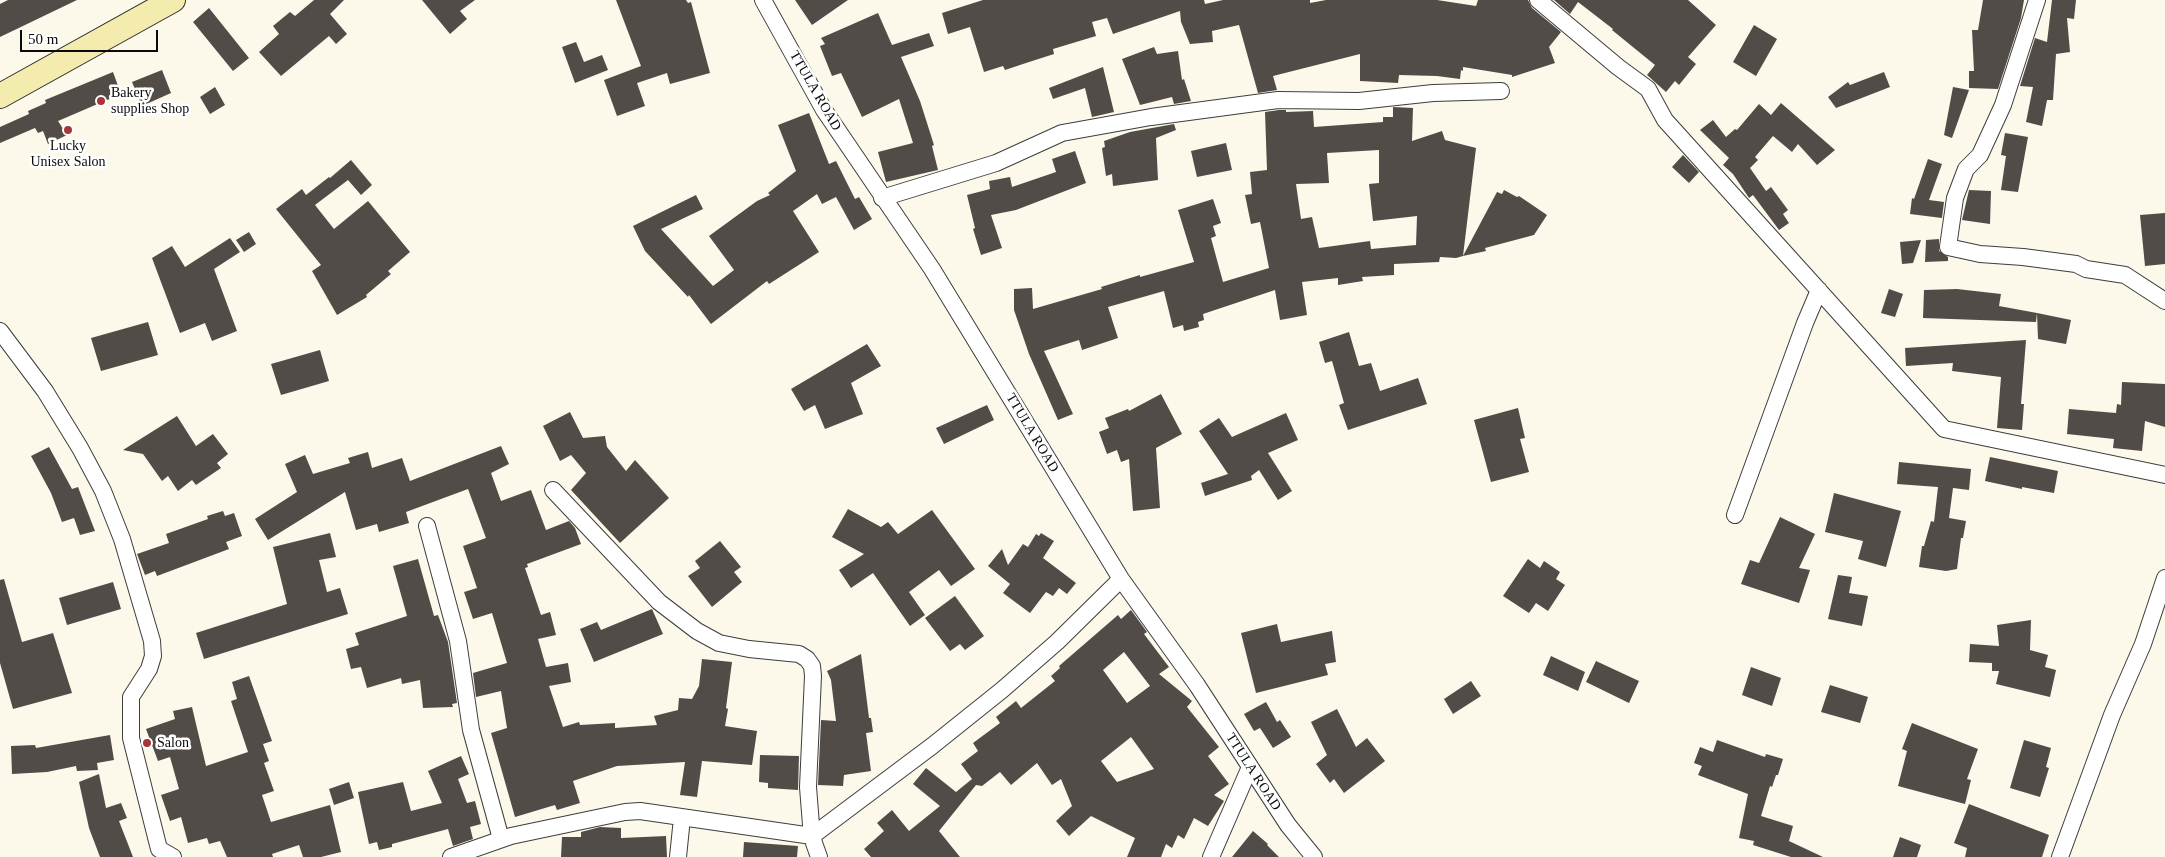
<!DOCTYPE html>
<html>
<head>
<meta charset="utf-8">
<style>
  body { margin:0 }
  #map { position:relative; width:2165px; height:857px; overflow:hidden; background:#fcf9ea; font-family:Georgia,serif }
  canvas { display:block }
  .scale { position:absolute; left:20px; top:30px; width:138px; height:22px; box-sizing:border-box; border:2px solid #0a0a0a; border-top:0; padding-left:6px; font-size:15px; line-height:18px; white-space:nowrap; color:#0a0a0a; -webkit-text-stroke:4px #fff; paint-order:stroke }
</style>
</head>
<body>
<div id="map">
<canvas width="2165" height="857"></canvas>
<div class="scale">50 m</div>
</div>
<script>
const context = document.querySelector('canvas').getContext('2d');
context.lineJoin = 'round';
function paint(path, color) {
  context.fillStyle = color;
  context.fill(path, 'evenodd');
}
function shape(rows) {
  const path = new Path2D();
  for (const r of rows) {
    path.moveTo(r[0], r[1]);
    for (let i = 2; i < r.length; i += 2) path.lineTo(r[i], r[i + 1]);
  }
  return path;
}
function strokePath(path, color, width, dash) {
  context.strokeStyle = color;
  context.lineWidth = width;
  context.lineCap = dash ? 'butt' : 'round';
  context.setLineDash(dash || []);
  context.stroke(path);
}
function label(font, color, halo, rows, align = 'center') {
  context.font = font + ' Georgia,serif';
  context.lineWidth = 5;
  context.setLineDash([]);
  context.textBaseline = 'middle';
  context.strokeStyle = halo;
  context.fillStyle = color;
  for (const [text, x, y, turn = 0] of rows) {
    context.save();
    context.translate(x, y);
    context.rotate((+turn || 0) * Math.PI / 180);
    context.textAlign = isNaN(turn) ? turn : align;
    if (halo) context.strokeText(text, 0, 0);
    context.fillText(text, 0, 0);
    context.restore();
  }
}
paint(shape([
  [8,0,77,0,0,37,0,4],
  [314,0,344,0,330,14,347,34,336,44,329,36,281,76,259,52,279,34,273,26,290,12,295,16],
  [422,0,475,0,460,11,467,19,450,34],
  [616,0,686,0,688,3,691,2,710,73,670,84,667,73,637,83,645,106,617,116,604,80,641,66],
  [795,0,848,0,812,25],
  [983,0,1204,0,1205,4,1223,0,1310,0,1310,3,1326,0,1437,0,1476,6,1478,0,1528,0,1532,8,1561,32,1549,47,1555,63,1512,77,1512,75,1463,67,1463,71,1461,70,1460,79,1437,76,1399,75,1398,83,1360,81,1360,54,1273,76,1277,90,1258,93,1239,25,1212,31,1213,42,1190,44,1181,22,1180,11,1113,34,1107,18,1092,22,1096,36,1053,49,1054,54,1026,63,1005,70,1003,66,984,72,970,27,948,34,942,13],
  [1554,0,1688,0,1716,25,1688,57,1696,64,1679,85,1675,81,1666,92,1647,75,1655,65,1612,30,1613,29,1578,2,1570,14],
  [1983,0,2024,0,2021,18,1998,89,1969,88,1969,71,1974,71,1972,30,1978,30],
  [2052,0,2076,0,2074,19,2067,18,2070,52,2056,54,2053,100,2047,100,2042,126,2026,122,2033,87,2020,86,2035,38,2047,42],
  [209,8,249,58,233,71,193,22],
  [878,13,892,45,929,33,934,46,901,57,920,101,934,145,932,146,938,170,886,182,878,152,913,143,899,99,862,117,841,73,832,76,820,46,825,44,821,38],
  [1754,25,1777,39,1756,76,1733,62],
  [576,42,584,62,602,55,608,70,575,83,562,47],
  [1154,47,1157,54,1178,51,1182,80,1184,79,1191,101,1174,104,1172,97,1140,105,1122,59],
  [1103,67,1114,112,1092,117,1085,88,1053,99,1049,88],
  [162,70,171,93,142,106,132,82],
  [113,72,121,94,58,121,67,135,48,144,43,131,38,133,35,128,0,143,0,127,29,114,28,111,46,103,45,100],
  [1884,72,1890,87,1836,108,1828,97,1848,82,1850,85],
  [215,87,225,105,210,114,200,97],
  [1953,87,1969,90,1952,138,1944,135],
  [1781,103,1835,150,1817,165,1798,144,1792,152,1773,136,1755,157,1758,160,1750,168,1766,191,1771,187,1788,210,1783,214,1789,223,1779,230,1753,195,1749,198,1733,174,1723,165,1729,158,1700,130,1713,120,1726,137,1735,129,1737,130,1759,104,1771,115],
  [1393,107,1413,108,1412,141,1442,131,1445,140,1476,148,1463,256,1456,258,1440,257,1439,262,1394,264,1394,275,1362,277,1363,281,1338,285,1338,278,1302,282,1307,315,1280,320,1275,290,1203,314,1204,320,1198,322,1199,327,1184,331,1183,325,1173,328,1164,291,1108,307,1118,338,1082,350,1079,340,1044,351,1073,414,1058,420,1029,354,1014,310,1014,289,1032,288,1033,309,1102,289,1101,287,1140,275,1140,277,1194,262,1178,210,1213,199,1221,223,1213,226,1216,236,1211,238,1223,282,1269,268,1260,222,1251,224,1245,195,1252,194,1250,172,1267,170,1265,112,1279,110,1286,110,1286,112,1313,111,1314,127,1383,122,1383,117,1393,117],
  [1379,150,1379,183,1369,184,1373,221,1417,216,1416,245,1371,249,1370,241,1319,248,1312,217,1301,219,1296,184,1329,183,1327,153],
  [809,113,829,164,836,161,855,199,859,197,872,219,854,230,836,197,822,204,817,194,793,211,819,252,769,284,767,281,711,324,689,295,688,297,645,251,633,226,696,195,703,209,661,229,713,286,734,270,709,236,757,201,770,195,768,193,796,171,778,125],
  [1174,124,1176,130,1156,138,1158,180,1113,186,1112,174,1106,176,1102,148,1105,147,1104,141,1130,132],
  [2005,133,2028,137,2018,192,2001,190,2006,156,2001,155],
  [1226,143,1232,170,1197,177,1191,151],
  [1075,151,1086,183,1016,210,991,215,1002,248,981,255,973,229,975,228,967,195,990,189,989,181,1010,177,1012,187,1056,172,1052,159],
  [1683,155,1699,172,1689,183,1672,167],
  [1928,159,1942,164,1929,200,1944,202,1942,218,1910,214,1912,198,1914,199],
  [351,160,372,185,361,195,348,180,315,205,334,229,368,201,410,252,388,271,391,274,366,295,367,297,337,315,312,271,321,265,276,209,302,189,306,195,329,177,330,178],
  [1504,190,1517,197,1519,196,1547,215,1534,235,1485,248,1486,251,1463,256,1497,192,1502,194],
  [1969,190,1991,191,1990,224,1962,220],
  [2165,213,2165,264,2145,266,2140,215],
  [249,232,256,244,244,252,236,240],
  [230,238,240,252,214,269,237,331,212,341,205,323,180,333,152,258,172,246,185,267],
  [1939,239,1939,251,1948,257,1948,261,1925,262,1926,240],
  [1921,240,1913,263,1902,264,1900,242],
  [1889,289,1903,294,1895,317,1881,313],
  [1957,289,2001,294,1999,306,2037,313,2036,322,1923,318,1924,290],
  [2037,313,2071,320,2066,344,2038,339],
  [148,322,158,355,101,371,91,338],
  [1349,332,1359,366,1371,363,1380,391,1418,378,1427,404,1348,430,1339,405,1344,403,1332,361,1325,363,1319,342],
  [2026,340,2021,404,2024,404,2022,430,1997,428,2001,377,1952,371,1953,363,1906,366,1905,348],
  [867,344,881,366,851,383,863,414,825,429,815,405,804,411,791,389],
  [320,350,329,381,281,395,271,364],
  [2122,382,2165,384,2165,427,2145,421,2142,451,2113,448,2114,439,2067,434,2069,409,2116,413,2117,404,2121,405],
  [1161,394,1182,434,1156,448,1160,508,1133,511,1129,459,1121,462,1117,450,1107,454,1099,432,1109,428,1105,418,1128,409,1129,411],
  [987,405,994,420,944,444,936,428],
  [1518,408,1525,438,1520,439,1529,472,1491,482,1474,420],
  [570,412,583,438,605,436,607,447,626,471,635,460,669,498,620,543,571,490,586,473,571,455,560,461,543,426],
  [1286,413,1298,440,1268,453,1292,491,1278,500,1259,470,1251,476,1252,480,1205,496,1201,483,1228,474,1199,431,1219,418,1232,437],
  [177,416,196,446,213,434,228,454,217,463,221,468,196,485,192,480,178,491,168,476,162,481,143,454,123,450],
  [501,446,509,464,491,473,501,501,531,490,546,530,569,521,575,528,581,544,527,564,528,567,525,568,541,615,550,612,556,635,538,639,546,667,568,663,571,682,549,686,563,727,579,722,580,725,615,723,615,728,657,725,654,716,678,710,679,698,692,699,699,686,702,659,732,662,726,708,728,709,725,726,757,731,752,765,702,761,697,797,680,795,685,762,617,766,573,781,580,803,557,810,555,805,515,817,491,733,507,728,501,691,476,697,473,673,507,663,492,613,473,619,464,592,477,588,463,546,486,538,468,489,406,512,409,523,379,532,377,524,356,530,345,492,268,540,255,519,297,492,285,464,305,455,313,474,350,463,348,458,368,452,372,468,402,458,410,481],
  [49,447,72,489,78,487,95,531,80,535,74,518,62,522,51,493,31,456],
  [1990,457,2058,471,2054,493,2022,487,2022,489,1985,481],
  [1899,462,1971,469,1969,490,1953,488,1949,518,1966,521,1963,538,1961,538,1957,569,1946,571,1919,567,1922,546,1924,546,1931,521,1934,522,1938,487,1897,484],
  [1834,493,1901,511,1886,567,1858,559,1863,541,1825,532],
  [848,509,881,527,888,522,898,534,932,510,975,569,951,586,939,570,909,592,925,615,910,626,873,573,851,588,839,570,864,554,832,537],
  [223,511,225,516,234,513,242,536,226,542,229,549,157,576,155,571,145,575,137,554,169,543,166,534,208,519,207,516],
  [1780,517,1815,534,1799,568,1810,570,1799,603,1741,584,1750,560,1759,563],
  [330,533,336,557,319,560,327,592,340,588,348,614,204,659,196,633,287,604,273,547],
  [1041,533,1054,541,1043,558,1076,583,1067,594,1059,588,1053,596,1046,592,1030,613,1003,593,1010,584,988,566,1002,549,1008,565,1023,544,1028,547,1036,534,1039,536],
  [720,541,741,567,734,572,742,582,712,607,688,576,700,568,695,561],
  [418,559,434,616,438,615,448,642,457,703,452,704,453,707,423,708,420,680,402,684,401,678,367,688,361,667,351,669,346,649,359,645,355,633,407,616,393,566],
  [1528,559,1540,568,1544,561,1560,572,1556,579,1565,585,1548,611,1536,603,1529,613,1503,596],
  [1838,575,1852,577,1849,593,1868,596,1862,626,1828,619],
  [4,579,22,642,53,633,72,693,13,709,0,663,0,580],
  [113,582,121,609,67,625,59,598],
  [955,596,984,636,965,650,960,644,950,651,925,618],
  [652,609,663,634,594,662,580,629,597,622,601,630],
  [1131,610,1147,632,1144,634,1169,667,1159,674,1192,701,1187,707,1219,747,1208,756,1229,784,1214,795,1224,801,1208,826,1194,818,1184,839,1178,835,1172,848,1166,844,1161,857,1127,857,1135,838,1091,816,1069,836,1056,821,1072,806,1061,779,1052,785,1037,763,1011,785,1000,772,982,786,976,785,939,831,960,857,871,857,864,849,884,831,877,823,892,810,909,831,940,806,913,784,926,768,956,792,972,779,961,764,978,751,973,743,1000,723,996,717,1016,701,1021,708,1055,681,1051,676,1060,668,1059,666,1118,615,1121,619],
  [1124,652,1150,686,1127,703,1103,670],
  [1131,737,1154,769,1117,782,1101,761],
  [2031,620,2030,650,2048,655,2045,667,2056,670,2050,697,1996,684,1999,671,1992,671,1992,663,1969,662,1970,644,1999,646,1997,625],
  [1277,624,1281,642,1332,631,1336,662,1325,664,1328,675,1256,693,1241,633],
  [861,654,869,718,871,718,873,732,866,733,871,771,844,775,843,786,818,785,821,720,836,721,831,680,827,671],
  [1551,656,1585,672,1578,691,1543,675],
  [1596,661,1639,681,1629,703,1586,682],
  [1751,667,1781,678,1772,706,1742,695],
  [249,676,272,741,263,744,269,761,264,763,274,791,262,795,271,822,330,805,341,852,321,857,303,857,299,845,272,854,273,857,227,857,220,841,209,844,207,838,188,843,181,817,170,821,161,795,179,789,170,757,158,761,146,729,175,719,173,711,192,707,206,766,248,752,231,701,237,699,232,682],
  [1471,681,1481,696,1453,714,1444,699],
  [1830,685,1868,697,1860,723,1821,712],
  [1266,702,1277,722,1280,720,1291,737,1273,748,1260,728,1254,731,1244,714],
  [1337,709,1356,747,1367,738,1385,761,1344,793,1334,779,1330,783,1316,764,1327,755,1311,722],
  [1912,723,1978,749,1967,779,1971,780,1965,804,1898,786,1907,751,1902,749],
  [110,735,114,760,97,763,98,770,77,771,76,766,47,772,12,774,11,746,35,745,36,748],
  [1717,740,1765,757,1766,754,1783,759,1778,775,1776,775,1772,787,1770,786,1761,816,1793,826,1789,841,1823,857,1791,857,1753,845,1754,841,1739,838,1748,794,1698,775,1702,766,1694,763,1700,747,1713,752],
  [2024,740,2051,748,2046,767,2049,768,2040,797,2010,788],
  [760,755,799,756,798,790,768,788,768,783,759,782],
  [461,756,469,774,458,779,467,803,475,801,481,824,470,827,473,839,453,846,448,829,392,844,392,847,379,850,377,842,369,844,358,792,403,782,411,811,442,803,428,771],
  [99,774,106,808,121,803,127,818,119,821,133,857,100,857,89,828,79,782],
  [349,782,354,798,334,805,329,789],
  [1969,804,2049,835,2042,857,1965,857,1967,848,1954,843],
  [600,827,621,828,621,838,666,836,667,857,561,857,562,837,581,837,581,832],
  [1253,831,1268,844,1267,845,1279,857,1232,857],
  [1900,837,1921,845,1917,857,1893,857],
  [744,842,798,846,797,857,743,857]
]), '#514c48');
const street = shape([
  [763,0,824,110,932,269,1121,579,1197,685,1288,825,1314,857],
  [1538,0,1618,67,1648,89,1665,120,1944,429,2165,475],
  [2037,0,2003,105,1980,155,1966,169,1955,198,1948,247,1980,254,2023,257,2076,264,2086,269,2125,275,2165,301],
  [882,198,996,163,1062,133,1151,117,1278,100,1359,101,1433,93,1501,91],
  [0,331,45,391,80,448,103,491,122,539,152,641,153,656,149,669,131,697,131,738,159,849,173,857],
  [553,490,659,602,697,631,719,643,749,649,799,654,807,659,812,666,813,676,808,787,811,825,814,843,819,857],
  [1735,515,1805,323,1819,290],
  [427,526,458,641,471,730,501,839],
  [451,857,511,836,625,812,640,811,812,836,932,746,1002,690,1057,642,1121,579],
  [678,857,682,818],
  [1211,857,1250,767],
  [2060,857,2112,715,2143,644,2165,578]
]);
const secondary = shape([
  [0,96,173,0]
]);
strokePath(street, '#3d3d3d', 18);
strokePath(secondary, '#2c2c2c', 26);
strokePath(street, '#fff', 16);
strokePath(secondary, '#f3ecae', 24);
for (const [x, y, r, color] of [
  [101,101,5,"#a6363b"],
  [68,130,5,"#a6363b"],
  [147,743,5,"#a6363b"]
]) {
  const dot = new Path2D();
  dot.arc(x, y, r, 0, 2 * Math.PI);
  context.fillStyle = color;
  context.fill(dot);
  strokePath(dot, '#fff', 2);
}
label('14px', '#0a0a0a', '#fff', [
  ["TTULA ROAD",815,91,60],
  ["TTULA ROAD",1032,433,59],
  ["TTULA ROAD",1253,772,57]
]);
label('14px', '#0a0a0a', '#fff', [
  ["Bakery",111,93],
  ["supplies Shop",111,109],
  ["Lucky",68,146,"center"],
  ["Unisex Salon",68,162,"center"],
  ["Salon",157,743]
], 'left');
</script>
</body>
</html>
